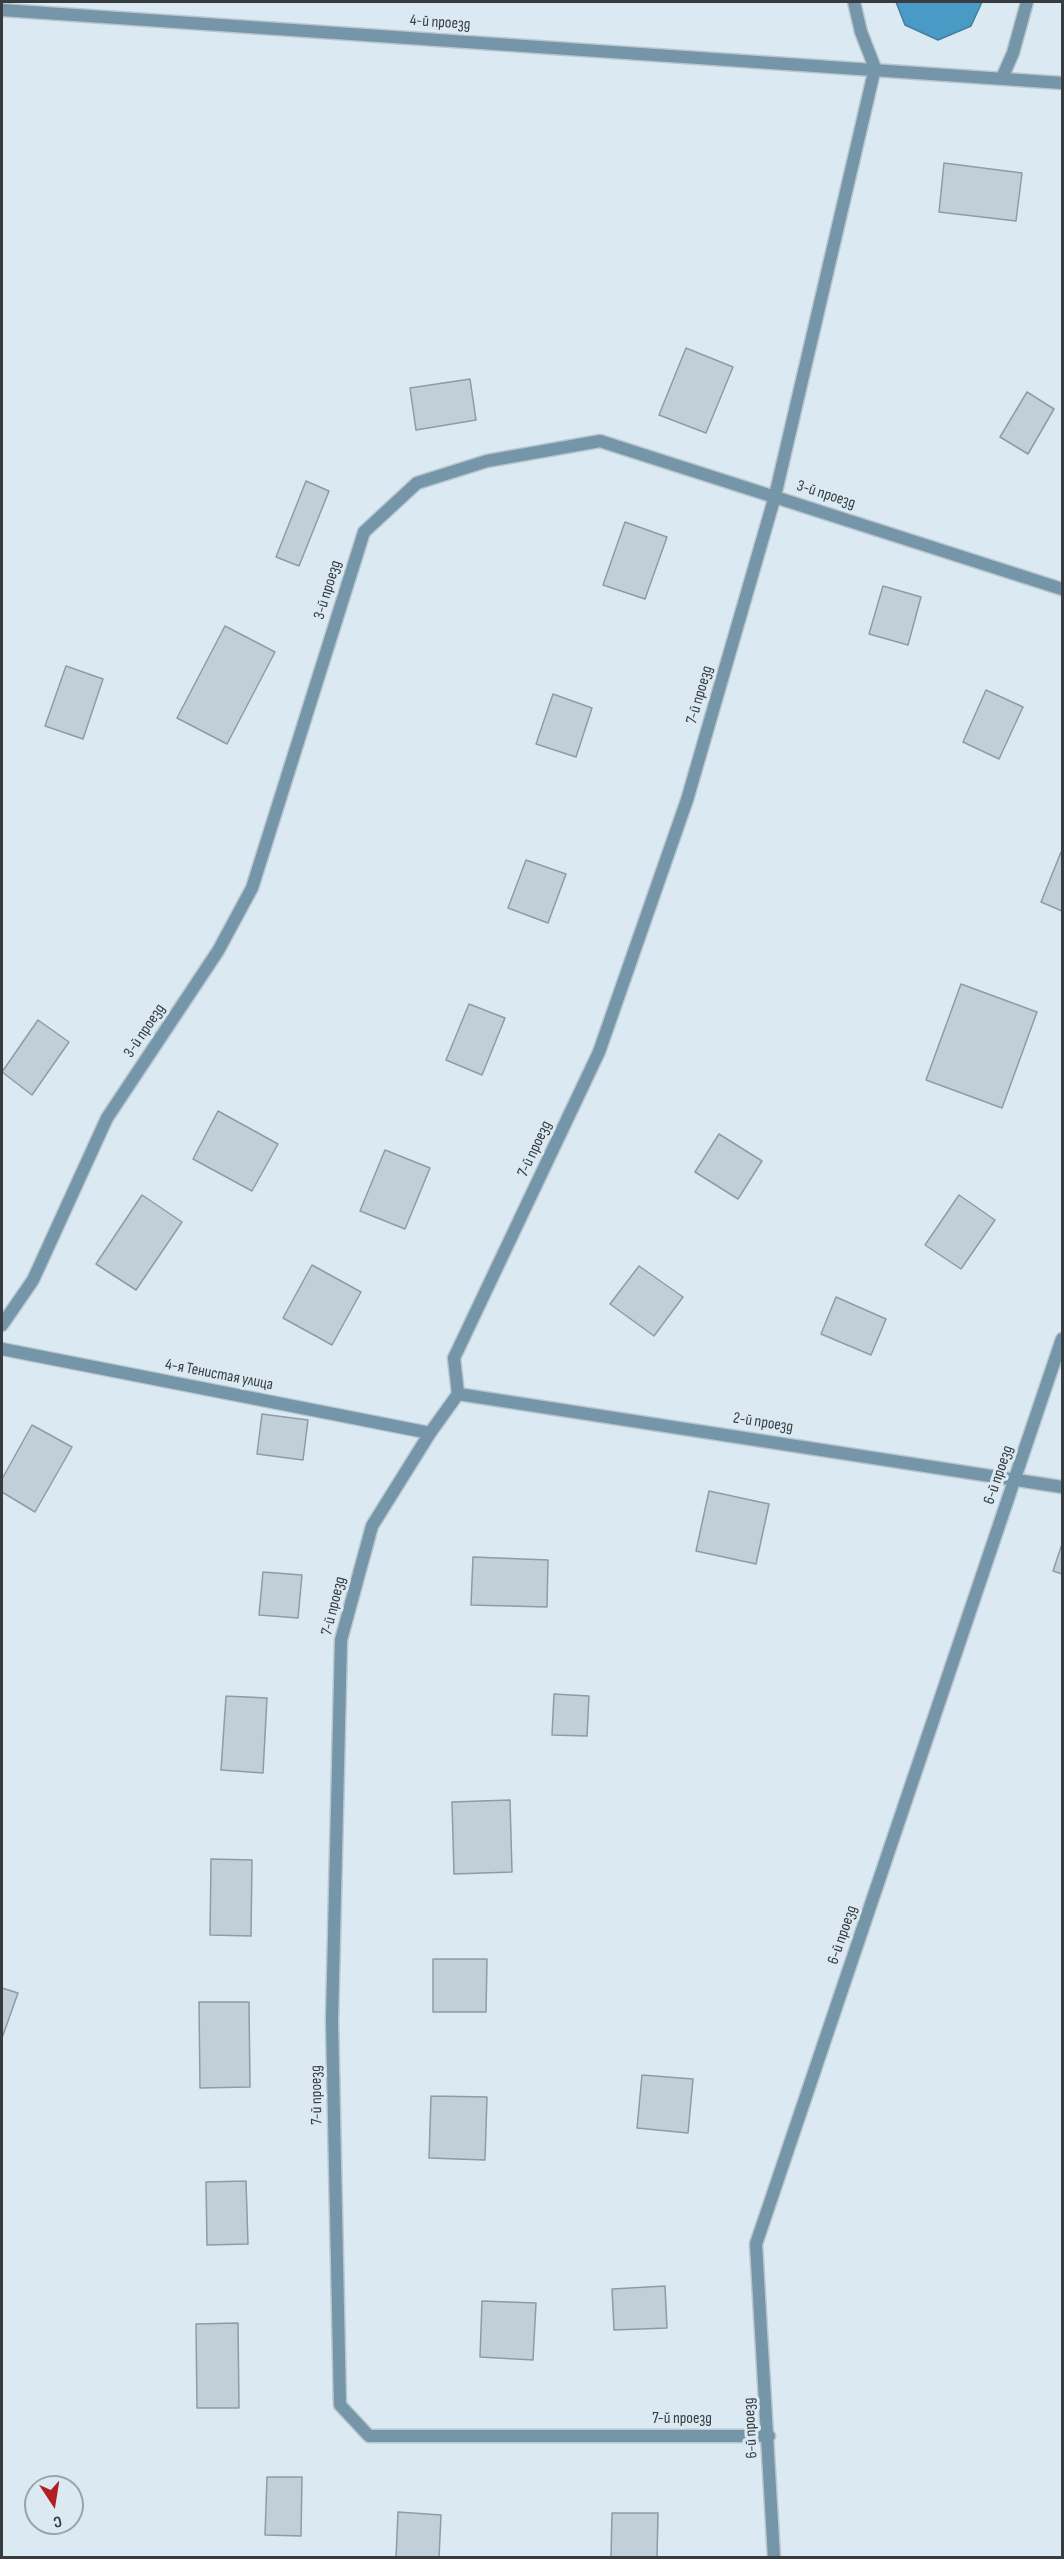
<!DOCTYPE html>
<html>
<head>
<meta charset="utf-8">
<style>
  body { margin:0 }
  #map { position:relative; width:1064px; height:2559px; overflow:hidden; background:#dbe9f2; font-family:"Sofia Sans Condensed",sans-serif }
  canvas { display:block }
  .frame { position:absolute; inset:0; border:3px solid #363c3f; pointer-events:none }
  .north { position:absolute; left:24px; top:2475px; width:60px; height:60px; box-sizing:border-box; background:#dbe9f2; border:2px solid #99a4aa; border-radius:50%; rotate:168deg; font-size:16px; font-weight:700; line-height:24px; text-align:center; color:#363c3f }
  .north::after { content:''; display:block; margin:auto; width:21px; height:27px; background:#b11f23; clip-path:polygon(50% 0,100% 100%,50% 72%,0 100%) }
</style>
</head>
<body>
<div id="map">
<canvas width="1064" height="2559"></canvas>
<div class="frame"></div>
<div class="north">С</div>
</div>
<script>
const context = document.querySelector('canvas').getContext('2d');
context.lineJoin = 'round';
function paint(path, color) {
  context.fillStyle = color;
  context.fill(path, 'evenodd');
}
function shape(rows) {
  const path = new Path2D();
  for (const r of rows) {
    path.moveTo(r[0], r[1]);
    for (let i = 2; i < r.length; i += 2) path.lineTo(r[i], r[i + 1]);
  }
  return path;
}
function strokePath(path, color, width, dash) {
  context.strokeStyle = color;
  context.lineWidth = width;
  context.lineCap = dash ? 'butt' : 'round';
  context.setLineDash(dash || []);
  context.stroke(path);
}
function label(font, color, halo, rows, align = 'center') {
  context.font = font + ' "Sofia Sans Condensed",sans-serif';
  context.lineWidth = 6;
  context.setLineDash([]);
  context.textBaseline = 'middle';
  context.strokeStyle = halo;
  context.fillStyle = color;
  for (const [text, x, y, turn = 0] of rows) {
    context.save();
    context.translate(x, y);
    context.rotate((+turn || 0) * Math.PI / 180);
    context.textAlign = isNaN(turn) ? turn : align;
    if (halo) context.strokeText(text, 0, 0);
    context.fillText(text, 0, 0);
    context.restore();
  }
}
const water = shape([
  [896,2,982,2,971,26,938,40,905,25,896,2]
]);
paint(water, '#4a9ac6');
strokePath(water, '#447e9e', 1.5);
const building = shape([
  [944,163,1022,173,1016,221,939,212,944,163],
  [686,348,733,367,706,433,659,415,686,348],
  [470,379,476,420,416,430,410,388,470,379],
  [1027,392,1054,409,1028,454,1000,437,1027,392],
  [306,481,329,491,299,566,276,557,306,481],
  [625,522,667,537,645,599,603,585,625,522],
  [883,586,921,597,908,645,869,634,883,586],
  [225,626,275,652,227,744,177,718,225,626],
  [66,666,103,679,83,739,45,726,66,666],
  [986,690,1023,707,999,759,963,742,986,690],
  [553,694,592,708,576,757,536,744,553,694],
  [1061,852,1062,852,1062,911,1041,902,1061,852],
  [526,860,566,874,548,923,508,908,526,860],
  [961,984,1037,1012,1002,1108,926,1080,961,984],
  [469,1004,505,1018,482,1075,446,1060,469,1004],
  [38,1020,69,1042,32,1095,2,1072,38,1020],
  [218,1111,278,1144,252,1191,193,1159,218,1111],
  [719,1134,762,1161,738,1199,695,1172,719,1134],
  [385,1150,430,1168,405,1229,360,1211,385,1150],
  [142,1195,182,1222,136,1290,96,1264,142,1195],
  [959,1195,995,1220,961,1269,925,1245,959,1195],
  [312,1265,361,1292,332,1345,283,1318,312,1265],
  [639,1266,683,1297,654,1336,610,1304,639,1266],
  [836,1297,886,1319,871,1355,821,1334,836,1297],
  [262,1414,308,1420,303,1460,257,1454,262,1414],
  [32,1425,72,1447,35,1512,2,1492,2,1479,32,1425],
  [709,1491,769,1504,756,1564,696,1551,709,1491],
  [1062,1544,1062,1574,1053,1571,1062,1544],
  [473,1557,548,1560,547,1607,471,1605,473,1557],
  [263,1572,302,1575,298,1618,259,1615,263,1572],
  [554,1694,589,1696,587,1736,552,1735,554,1694],
  [226,1696,267,1698,263,1773,221,1770,226,1696],
  [510,1800,512,1872,454,1874,452,1802,510,1800],
  [211,1859,252,1860,251,1936,210,1935,211,1859],
  [433,1959,487,1959,486,2012,433,2012,433,1959],
  [2,1988,18,1993,2,2038,2,1988],
  [199,2002,249,2002,250,2087,200,2088,199,2002],
  [642,2075,693,2079,688,2133,637,2128,642,2075],
  [431,2096,487,2097,485,2160,429,2158,431,2096],
  [246,2181,248,2244,207,2245,206,2182,246,2181],
  [665,2286,667,2328,614,2330,612,2289,665,2286],
  [482,2301,536,2303,533,2360,480,2357,482,2301],
  [238,2323,239,2408,197,2408,196,2324,238,2323],
  [267,2477,302,2477,301,2536,265,2535,267,2477],
  [398,2512,441,2515,439,2558,396,2558,398,2512],
  [612,2513,658,2513,657,2558,611,2558,612,2513]
]);
paint(building, '#c1cfd8');
strokePath(building, '#8e9ca4', 1.5);
const minor = shape([
  [2,10,1062,83],
  [1002,78,1013,53,1027,2],
  [2,1325,33,1280,107,1118,218,951,252,888,364,532,417,483,487,461,600,441,1062,589],
  [2,1349,430,1433],
  [458,1394,1062,1487],
  [769,2436,369,2436,340,2405,332,2020,341,1640,372,1526,430,1433,458,1394,454,1358,599,1052,687,800,775,496,875,68,861,32,854,2],
  [774,2558,756,2244,1062,1339]
]);
strokePath(minor, '#bac6ce', 15);
strokePath(minor, '#7595a9', 12);
label('16px', '#363c3f', '#dbe9f2', [
  ["4-й проезд",440,23,4],
  ["3-й проезд",826,495,18],
  ["3-й проезд",328,590,-73],
  ["7-й проезд",700,695,-74],
  ["3-й проезд",145,1031,-56],
  ["7-й проезд",535,1149,-65],
  ["4-я Тенистая улица",219,1375,11],
  ["2-й проезд",763,1423,9],
  ["6-й проезд",999,1475,-71],
  ["7-й проезд",334,1606,-76],
  ["6-й проезд",843,1935,-71],
  ["7-й проезд",317,2095,-91],
  ["7-й проезд",682,2419],
  ["6-й проезд",751,2428,-93]
]);
</script>
</body>
</html>
